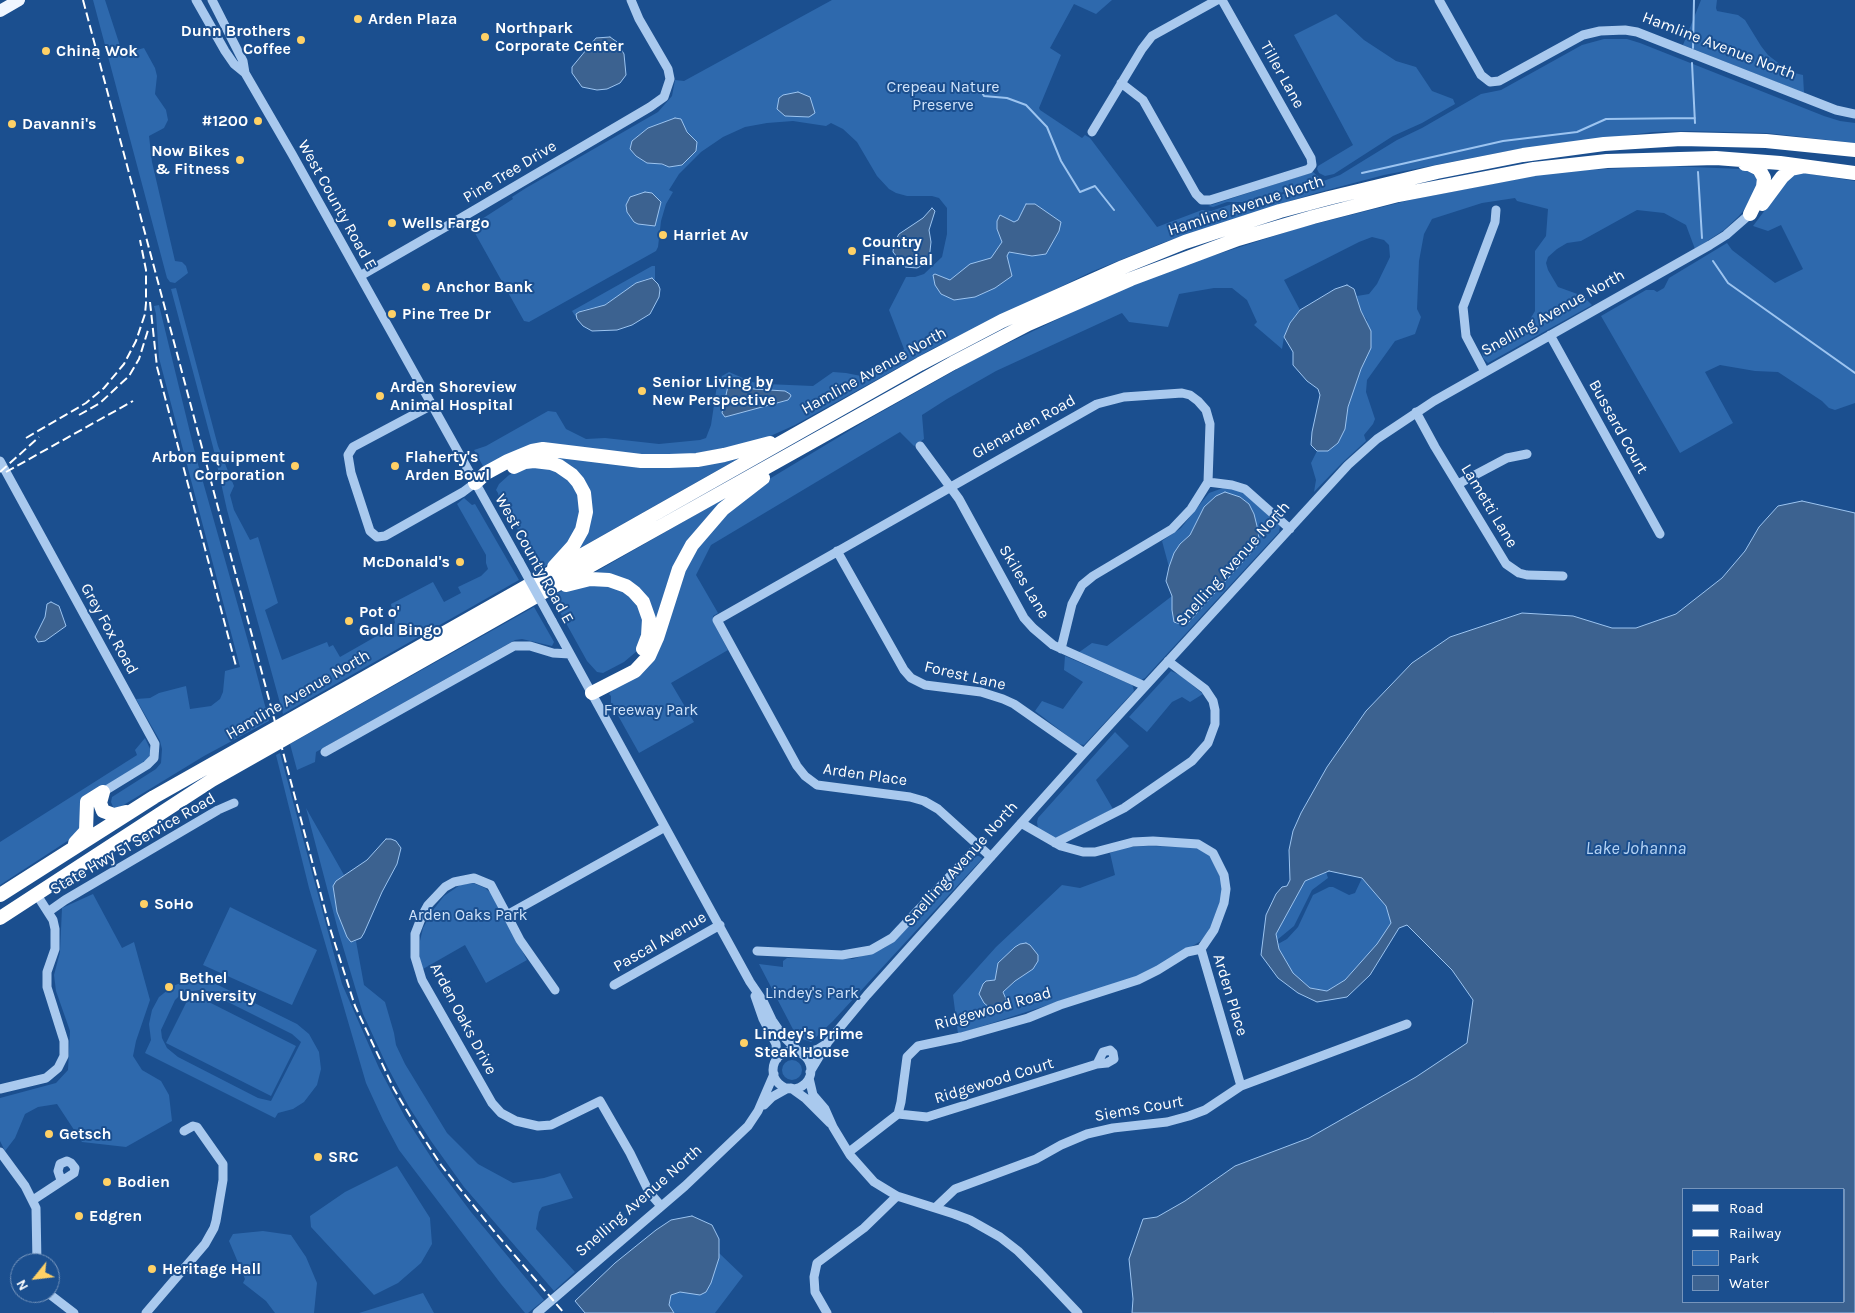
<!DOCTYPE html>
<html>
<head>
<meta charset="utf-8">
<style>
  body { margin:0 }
  #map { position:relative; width:1855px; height:1313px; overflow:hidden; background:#1b4f8f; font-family:Karla,sans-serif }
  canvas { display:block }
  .legend { position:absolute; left:1682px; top:1188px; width:162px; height:115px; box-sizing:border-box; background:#1b4f8f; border:1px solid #7695bc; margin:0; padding:6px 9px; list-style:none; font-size:15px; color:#fff }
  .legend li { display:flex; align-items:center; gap:10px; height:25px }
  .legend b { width:25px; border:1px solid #7695bc }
  .north { position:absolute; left:10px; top:1253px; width:50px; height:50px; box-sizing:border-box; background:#1b4f8f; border:1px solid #7695bc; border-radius:50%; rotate:241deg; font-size:14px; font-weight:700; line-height:20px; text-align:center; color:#fff }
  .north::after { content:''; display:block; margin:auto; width:18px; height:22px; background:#ffd166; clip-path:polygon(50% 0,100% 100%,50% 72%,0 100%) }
</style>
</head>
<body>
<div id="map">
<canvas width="1855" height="1313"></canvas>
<ul class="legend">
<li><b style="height:6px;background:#f0f6ff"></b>Road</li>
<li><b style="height:6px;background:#fff"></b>Railway</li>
<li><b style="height:14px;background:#2e69ad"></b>Park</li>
<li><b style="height:14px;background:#3c6290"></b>Water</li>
</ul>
<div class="north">N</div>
</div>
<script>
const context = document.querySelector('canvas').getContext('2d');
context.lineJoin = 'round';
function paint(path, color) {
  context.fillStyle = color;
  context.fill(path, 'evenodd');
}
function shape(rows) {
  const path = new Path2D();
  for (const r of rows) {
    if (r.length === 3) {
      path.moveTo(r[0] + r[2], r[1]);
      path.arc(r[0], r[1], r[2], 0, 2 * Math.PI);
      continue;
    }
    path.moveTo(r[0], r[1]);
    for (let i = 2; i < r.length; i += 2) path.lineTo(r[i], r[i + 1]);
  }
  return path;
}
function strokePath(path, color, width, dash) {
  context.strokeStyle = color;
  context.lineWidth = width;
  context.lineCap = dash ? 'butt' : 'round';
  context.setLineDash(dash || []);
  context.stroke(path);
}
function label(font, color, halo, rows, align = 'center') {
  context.font = font + ' Karla,sans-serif';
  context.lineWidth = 4;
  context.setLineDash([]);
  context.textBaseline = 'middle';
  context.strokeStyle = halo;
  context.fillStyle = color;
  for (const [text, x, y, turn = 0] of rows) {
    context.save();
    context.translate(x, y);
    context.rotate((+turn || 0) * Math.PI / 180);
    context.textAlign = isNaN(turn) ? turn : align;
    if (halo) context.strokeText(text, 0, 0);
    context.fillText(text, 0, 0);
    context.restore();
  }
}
paint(shape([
  [93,0,105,0,123,55,127,56,133,51,144,48,155,68,157,76,155,94,166,110,168,120,164,128,149,136,152,162,175,261,182,262,186,266,188,273,175,283,170,282,167,278],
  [832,0,1112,0,1096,14,1074,4,1050,48,1061,55,1039,108,1040,110,1082,138,1085,135,1090,138,1157,227,1202,210,1211,211,1235,203,1246,205,1301,189,1340,175,1397,140,1422,128,1481,94,1501,90,1582,45,1604,39,1627,39,1640,43,1824,116,1840,121,1855,123,1855,143,1766,133,1689,131,1653,132,1508,151,1384,175,1316,193,1228,221,1162,243,1091,272,934,348,795,425,757,442,664,459,550,446,489,466,483,466,474,450,486,446,548,411,556,412,566,429,586,439,605,438,659,444,700,440,706,438,711,425,717,385,722,376,729,372,752,382,766,384,813,386,833,372,846,373,861,376,898,358,904,349,889,310,906,277,915,277,924,274,942,257,947,234,947,208,939,198,932,196,907,196,896,193,889,189,877,176,857,142,843,129,831,123,826,126,793,121,767,123,745,127,723,137,701,152,679,174,669,190,673,192,666,204,661,221,658,247,656,251,529,322,524,321,471,226,513,199,512,197,526,188,658,112,672,96,675,80,684,81],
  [675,118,697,142,696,151,682,165,669,167,636,156,631,149,632,141,648,128],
  [731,384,754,389,785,391,788,400,725,417],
  [1701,0,1717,0,1716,8,1717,11,1738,15,1745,20,1761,46,1768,55,1790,72,1803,75,1804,93,1683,45],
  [1336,14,1364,40,1396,61,1416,67,1432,91,1453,99,1455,104,1422,123,1393,136,1334,174,1325,176,1319,173,1317,169,1318,166,1353,145,1294,35],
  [1668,166,1741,169,1752,172,1761,184,1754,197,1739,216,1724,230,1695,249,1686,225,1664,213,1637,210,1581,241,1567,243,1557,249,1548,257,1546,263,1548,270,1558,287,1583,296,1592,305,1488,363,1483,358,1482,352,1521,328,1529,321,1535,311,1535,251,1546,236,1548,209,1517,201,1515,198,1482,203,1432,219,1424,234,1419,261,1417,309,1421,317,1415,334,1395,341,1367,380,1366,392,1375,419,1373,424,1364,435,1366,441,1342,463,1314,492,1316,480,1311,463,1317,451,1328,451,1345,429,1348,407,1361,369,1371,348,1367,320,1361,311,1357,296,1369,294,1377,284,1390,257,1389,245,1384,240,1372,237,1359,242,1284,280,1300,310,1290,323,1284,337,1282,349,1254,325,1257,322,1247,300,1232,288,1214,288,1179,294,1168,327,1129,322,1122,313,996,371,947,399,922,415,924,439,914,446,900,432,711,545,696,575,718,613,713,616,713,622,728,650,671,683,694,722,639,753,611,703,611,696,609,694,612,690,630,676,681,574,704,535,756,487,867,420,977,358,1104,297,1184,265,1299,228,1410,200,1533,176,1567,171],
  [1313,172,1320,178,1298,188,1246,202,1227,202,1213,207,1208,206],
  [1804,173,1855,181,1855,403,1835,410,1829,408,1822,401,1778,372,1755,371,1720,365,1705,372,1733,423,1680,453,1601,316,1646,290,1654,290,1657,292,1664,288,1669,278,1727,243,1732,250,1775,283,1803,269,1781,225,1768,231,1753,226,1789,178,1796,174],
  [652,266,655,266,655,280,652,278,646,279,636,283,605,305,583,310,576,316,577,319,572,311],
  [176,288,218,446,234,486,230,495,234,510,250,540,258,537,278,603,265,610,282,660,327,642,329,647,333,645,340,657,382,633,395,623,391,604,433,582,444,602,461,593,458,587,481,576,488,569,486,563,486,555,457,504,464,498,472,505,475,504,519,580,283,714,227,510,213,447,171,289],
  [159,305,196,457,251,652,269,721,204,756,117,809,113,807,111,802,112,797,156,769,161,763,162,749,160,741,136,699,150,698,159,693,186,686,190,709,211,706,220,699,223,692,225,671,240,667,159,358,156,314,154,306],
  [547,453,741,457,573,552,589,499],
  [527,466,559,469,580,492,581,525,554,561,537,571,528,555,517,528,499,498,498,493,496,490,499,484,509,475],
  [1223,488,1233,489,1244,493,1280,526,1279,532,1145,678,1141,680,1078,653,1092,643,1107,646,1172,596,1172,610,1188,623,1259,538,1254,514,1249,504,1240,497,1204,507,1190,535,1180,544,1174,553,1169,567,1162,541,1181,528,1209,493],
  [739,490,707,522,651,648,646,601,592,574],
  [589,583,622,588,643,612,643,642,637,651,624,662,603,673,597,672,587,661,551,596,573,586],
  [534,607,554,642,552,646,522,639,515,640,316,752,315,762,297,770,290,744],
  [1065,656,1132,685,1133,687,1134,691,1084,745,1078,744,1035,711,1042,701,1063,709,1083,682,1064,670],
  [1171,671,1180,675,1203,694,1190,702,1182,697,1172,702,1147,732,1129,717],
  [1115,732,1129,746,1096,780,1113,809,1055,838,1038,829,1037,822,1038,818],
  [145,738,151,751,148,760,87,797,82,828,69,840,0,885,0,842,137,755,135,750],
  [280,753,342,984,379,1068,405,1117,438,1168,471,1212,544,1300,528,1313,525,1313,501,1284,399,1150,383,1120,366,1083,309,888,276,755],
  [306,808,344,875,336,881,333,889,337,912,347,937,351,942,356,941,364,985,385,1002,394,1033,396,1045,405,1064,447,1133,478,1164,513,1183,544,1178,560,1173,573,1198,542,1207,539,1212,536,1229,575,1272,554,1291,464,1187,431,1141,409,1107,388,1068,363,1014,338,930],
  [1147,846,1196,847,1212,857,1221,879,1223,892,1221,903,1209,932,1201,941,1144,974,958,1034,953,995,996,947,1062,885,1080,888,1115,875,1110,853,1127,847],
  [1020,944,1033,969,1015,981,1003,992,1005,1007,996,1010,986,982,995,980,998,963],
  [976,856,979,856,982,858,981,860,833,1021,811,1042,797,1037,759,964,783,967,783,961,787,958,853,959,884,948,893,942,914,921],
  [1326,872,1328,878,1312,890,1294,926,1277,940,1276,934,1305,881],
  [1362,878,1386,906,1391,923,1377,944,1345,980,1327,991,1310,988,1293,973,1279,949,1278,944,1287,939,1298,927,1313,895,1329,887,1333,887,1349,895,1355,893],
  [473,883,485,888,492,894,527,960,486,983,465,945,423,969,420,960,420,941,423,928,433,910,444,896,460,885],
  [93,894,122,948,134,942,150,1000,136,1041,133,1056,142,1070,161,1081,169,1095,172,1121,126,1147,82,1142,57,1104,38,1107,25,1114,15,1138,5,1151,0,1141,0,1098,56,1083,68,1070,70,1031,56,991,54,975,60,952,62,908],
  [230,907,317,950,292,1005,203,965],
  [197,979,212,982,297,1024,309,1034,319,1052,321,1069,317,1085,304,1102,293,1109,278,1113,275,1118,145,1053,151,1040,149,1024,152,1010,159,997,173,986,188,980],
  [200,990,212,994,292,1034,301,1042,271,1101,258,1098,178,1057,167,1048,162,1038,161,1030,175,1000,181,994,185,992],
  [191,993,296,1046,271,1096,166,1043],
  [792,1070,10],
  [397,1166,430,1218,432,1244,421,1263,398,1283,374,1295,311,1227,310,1216,345,1192],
  [263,1231,291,1235,306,1257,317,1283,314,1313,275,1313,266,1301,243,1283,245,1279,229,1241,233,1234],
  [719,1253,743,1276,715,1313,674,1313,669,1305,671,1295,680,1292,706,1292,711,1283],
  [423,1293,434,1313,359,1313]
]), '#2e69ad');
const water = shape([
  [610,37,617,42,624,54,626,75,620,83,607,89,597,90,582,87,572,73,572,67,596,38,610,37],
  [798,92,810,97,815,113,809,117,785,116,777,109,779,98,783,95,798,92],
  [675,118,681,119,687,132,697,142,696,151,682,165,669,167,662,164,647,163,636,156,630,149,632,141,648,128,675,118],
  [645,192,652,193,661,202,655,226,638,224,634,222,627,212,626,205,630,197,645,192],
  [1026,204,1035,204,1061,222,1059,231,1046,254,1032,256,1009,252,1007,256,1012,276,995,288,975,297,954,300,941,294,935,285,933,275,935,274,950,280,970,264,991,258,1002,242,997,229,997,221,1000,215,1014,222,1018,220,1026,204],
  [932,208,935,211,929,230,931,242,929,260,925,264,917,268,905,267,893,252,894,243,899,234,923,218,932,208],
  [652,278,658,284,660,289,659,297,650,314,632,325,617,330,592,331,583,326,577,319,576,314,579,312,605,305,636,283,652,278],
  [1347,285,1354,289,1361,311,1371,331,1371,348,1361,369,1348,407,1345,429,1338,443,1328,451,1317,451,1311,445,1312,432,1320,395,1318,389,1307,381,1293,365,1293,352,1284,337,1290,323,1300,310,1335,289,1347,285],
  [730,384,754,389,785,391,790,394,791,396,788,400,725,417,722,413,728,386,730,384],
  [1225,492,1240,497,1249,504,1254,514,1257,526,1259,538,1256,547,1188,623,1183,625,1174,622,1172,610,1172,596,1166,581,1169,567,1174,553,1180,544,1190,535,1204,507,1216,496,1225,492],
  [1802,501,1855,513,1855,1313,1132,1313,1133,1299,1129,1259,1143,1219,1157,1217,1185,1201,1235,1166,1309,1138,1416,1077,1467,1043,1473,1000,1452,970,1407,925,1399,928,1370,975,1347,997,1317,1002,1298,993,1278,978,1261,955,1266,915,1276,894,1282,887,1287,886,1290,880,1289,850,1293,831,1301,813,1327,767,1366,711,1412,663,1450,637,1522,613,1573,616,1612,628,1636,628,1676,614,1722,578,1745,551,1759,527,1778,506,1802,501],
  [1329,871,1362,878,1386,906,1391,923,1377,944,1345,980,1327,991,1310,988,1293,973,1279,949,1276,934,1305,881,1329,871],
  [1684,1189,1844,1189,1844,1302,1684,1302,1684,1189],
  [51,602,59,606,66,626,45,641,38,642,35,637,45,617,47,604,51,602],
  [386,839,391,839,396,841,401,848,397,864,382,892,364,933,361,938,351,942,347,937,337,912,333,886,336,881,367,860,386,839],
  [1026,943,1030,945,1038,955,1038,961,1033,969,1015,981,1003,992,1006,999,1005,1007,996,1010,990,1008,984,1003,979,994,983,984,986,981,995,980,998,963,1015,947,1020,944,1026,943],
  [692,1216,712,1225,719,1239,719,1258,711,1283,706,1292,700,1295,680,1292,671,1295,669,1305,674,1313,585,1313,575,1301,615,1263,656,1230,671,1220,692,1216]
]);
paint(water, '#3c6290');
strokePath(water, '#9cc4f0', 1);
strokePath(shape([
  [1693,48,1694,0],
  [1692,63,1695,123],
  [978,85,984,96,1007,98,1026,105,1047,127,1061,161,1080,192,1095,186,1114,210],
  [1698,172,1702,238],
  [1362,173,1503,141,1577,132,1606,119,1695,118],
  [1713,261,1728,283,1855,373]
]), '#9cc4f0', 2);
strokePath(shape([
  [196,0,225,51,234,64,245,73,292,154,519,561],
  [212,0,243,61,245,73],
  [1439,0,1481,75,1490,82,1499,81,1583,35,1600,31,1625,30,1637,32,1836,110,1855,114],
  [1121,83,1143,100,1196,194,1202,200,1210,200,1309,169,1312,165,1311,158,1222,0],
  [1092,132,1142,49,1152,36,1217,0],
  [360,276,461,218,650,107,664,97,670,79,668,69,639,19,631,0],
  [1550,335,1660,534],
  [1485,372,1466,336,1463,307,1495,222,1496,210],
  [432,405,353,447,348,455,351,473,370,531,377,537,385,536,463,492,475,483],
  [1416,412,1435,447,1506,564,1519,573,1527,575,1563,576],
  [920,446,959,499,1024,618,1033,628,1053,645,1145,686],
  [0,461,155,744,154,758,147,765,103,792],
  [1458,484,1507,458,1527,454],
  [837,551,904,670,911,678,925,685,981,692,1003,699,1014,704,1084,753],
  [552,621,750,982,763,1001,772,1020,783,1036,799,1052],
  [1061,649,1072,604,1082,585,1093,576,1172,529,1191,509,1208,482],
  [325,752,514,646,530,646,553,653,570,654],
  [1021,823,1061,846,1083,852,1095,852,1133,842,1153,841,1198,844,1213,853,1224,875,1226,889,1224,903,1214,930,1201,949,1241,1086],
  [1055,843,1124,808,1192,761,1208,743,1215,724,1215,710,1213,701,1205,689,1168,661],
  [991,857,938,809,924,801,910,797,817,785,805,776,797,766,717,620,1097,404,1124,397,1182,393,1190,395,1198,401,1206,410,1210,424,1208,482,1232,485,1245,489,1290,529],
  [48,912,65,900,218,810,234,803],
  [507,915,520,940,555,990],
  [757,951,842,955,871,950,892,938,979,845],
  [614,985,720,925],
  [755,996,763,1019,776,1044,777,1059],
  [792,1070,19],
  [802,1054,818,1049,826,1044],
  [810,1072,828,1042,867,995,1084,753,1348,465,1377,439,1434,401,1710,245,1726,235,1750,214],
  [809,1078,813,1095,825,1109,833,1127,850,1155,874,1182,897,1196,954,1214,970,1220,1000,1237,1018,1251,1040,1273,1078,1313],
  [791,1088,805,1098,830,1123],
  [0,1089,46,1078,58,1068,64,1056,64,1041,47,987,47,972,55,949,55,929,53,920,37,895],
  [764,1105,772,1097,788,1088],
  [898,1114,927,1117,1097,1064,1107,1063,1114,1059,1113,1053,1110,1050,1103,1052,1097,1064],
  [0,1152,25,1186,36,1208,37,1263],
  [849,1152,898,1114,901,1102,907,1057,918,1046,961,1037,1028,1018,1060,1005,1138,980,1158,970,1187,952,1201,949],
  [33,1200,74,1173,75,1168,71,1163,67,1161,60,1164,58,1171,61,1180],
  [661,1206,649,1192,630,1153,600,1101,551,1125,538,1126,516,1121,501,1113,492,1103,422,980,415,957,415,934,422,916,428,905,445,887,454,882,474,878,491,885,507,915,665,827],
  [936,1207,955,1189,1036,1159,1061,1145,1087,1134,1113,1128,1167,1122,1189,1116,1205,1110,1241,1086,1407,1024],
  [48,1293,74,1313],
  [146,1313,205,1244,214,1228,216,1221,223,1180,223,1164,197,1127,193,1126,184,1131],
  [537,1313,685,1186,748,1126,758,1111,774,1074],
  [827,1313,815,1292,814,1277,817,1263,864,1228,897,1196]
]), '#a9c9ee', 9);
strokePath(shape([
  [0,11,19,0]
]), '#f0f6ff', 12);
strokePath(shape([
  [1745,164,1749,164,1759,169,1764,178,1763,187,1750,214],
  [1762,204,1782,177,1791,169,1801,167],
  [514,467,525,462,534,461,551,463,559,466,572,475,578,482,584,493,586,512,582,530,573,546,554,567],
  [475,483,486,473,508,461,532,451,543,449,641,461,669,461,697,460,724,455,770,443],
  [566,585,590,579,609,580,626,586,634,592,643,602,649,619,648,636,643,649],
  [592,693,635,671,649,656,657,638,679,569,692,545,723,509,763,478],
  [103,792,100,803,103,811,114,815,126,812],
  [75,843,86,831,87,802,103,792],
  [0,895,154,797,920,364,1002,321,1123,267,1185,242,1280,211,1329,198,1437,172,1523,155,1604,144,1681,139,1766,141,1855,150],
  [0,918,212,780,549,589,953,363,1028,324,1131,279,1238,239,1313,217,1398,195,1534,169,1607,161,1716,158,1780,163,1855,173]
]), '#fff', 14);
strokePath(shape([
  [83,0,329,925,355,1006,394,1089,419,1131,441,1165,493,1230,564,1313],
  [150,302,157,367,236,666],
  [79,415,100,403,129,376,139,359,149,327],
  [26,438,86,403,104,388,124,364,136,341,145,314,146,303,146,270,140,240],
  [0,472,39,437],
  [6,472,133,401]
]), '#fff', 2, [9, 4]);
strokePath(shape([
  [519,561,552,621]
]), '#a9c9ee', 9);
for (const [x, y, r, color] of [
  [358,19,5,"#ffd166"],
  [485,37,5,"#ffd166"],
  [301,40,5,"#ffd166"],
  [46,51,5,"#ffd166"],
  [258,121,5,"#ffd166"],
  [12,124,5,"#ffd166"],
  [240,160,5,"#ffd166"],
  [392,223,5,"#ffd166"],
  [663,235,5,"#ffd166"],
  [852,251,5,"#ffd166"],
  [426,287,5,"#ffd166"],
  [392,314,5,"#ffd166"],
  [642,391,5,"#ffd166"],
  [380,396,5,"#ffd166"],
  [295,466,5,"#ffd166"],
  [395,466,5,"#ffd166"],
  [460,562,5,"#ffd166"],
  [349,621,5,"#ffd166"],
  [144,904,5,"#ffd166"],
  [169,987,5,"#ffd166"],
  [744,1043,5,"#ffd166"],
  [49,1134,5,"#ffd166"],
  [318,1157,5,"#ffd166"],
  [107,1182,5,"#ffd166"],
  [79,1216,5,"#ffd166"],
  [152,1269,5,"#ffd166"]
]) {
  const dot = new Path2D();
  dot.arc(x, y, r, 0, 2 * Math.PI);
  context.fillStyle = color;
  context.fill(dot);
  strokePath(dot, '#1b4f8f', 2);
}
label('bold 16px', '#fff', '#1b4f8f', [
  ["Arden Plaza",368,19],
  ["Northpark",495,28],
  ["Corporate Center",495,46],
  ["Dunn Brothers",291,31,"right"],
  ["Coffee",291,49,"right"],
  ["China Wok",56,51],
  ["#1200",248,121,"right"],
  ["Davanni's",22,124],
  ["Now Bikes",230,151,"right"],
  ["& Fitness",230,169,"right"],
  ["Wells Fargo",402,223],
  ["Harriet Av",673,235],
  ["Country",862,242],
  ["Financial",862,260],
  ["Anchor Bank",436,287],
  ["Pine Tree Dr",402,314],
  ["Senior Living by",652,382],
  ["New Perspective",652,400],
  ["Arden Shoreview",390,387],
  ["Animal Hospital",390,405],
  ["Arbon Equipment",285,457,"right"],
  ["Corporation",285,475,"right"],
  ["Flaherty's",405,457],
  ["Arden Bowl",405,475],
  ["McDonald's",450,562,"right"],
  ["Pot o'",359,612],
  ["Gold Bingo",359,630],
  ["SoHo",154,904],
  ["Bethel",179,978],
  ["University",179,996],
  ["Lindey's Prime",754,1034],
  ["Steak House",754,1052],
  ["Getsch",59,1134],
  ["SRC",328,1157],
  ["Bodien",117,1182],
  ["Edgren",89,1216],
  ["Heritage Hall",162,1269]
], 'left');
label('16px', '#fff', '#1b4f8f', [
  ["Hamline Avenue North",1719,46,21],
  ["Tiller Lane",1282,75,61],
  ["Pine Tree Drive",510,172,-31],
  ["West County Road E",337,205,61],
  ["Hamline Avenue North",1246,206,-18],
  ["Snelling Avenue North",1553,313,-29],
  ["Hamline Avenue North",874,371,-29],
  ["Glenarden Road",1024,427,-29],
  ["Bussard Court",1618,427,61],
  ["Lametti Lane",1489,506,59],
  ["West County Road E",534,559,61],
  ["Snelling Avenue North",1233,564,-48],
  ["Skiles Lane",1024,582,59],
  ["Grey Fox Road",109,629,61],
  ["Forest Lane",965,676,13],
  ["Hamline Avenue North",298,695,-30],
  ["Arden Place",865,775,8],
  ["State Hwy 51 Service Road",133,844,-30],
  ["Snelling Avenue North",961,864,-48],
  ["Pascal Avenue",660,942,-30],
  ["Arden Place",1230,995,73],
  ["Ridgewood Road",993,1009,-16],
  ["Arden Oaks Drive",463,1019,62],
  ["Ridgewood Court",994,1081,-17],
  ["Siems Court",1139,1109,-10],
  ["Snelling Avenue North",639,1201,-41]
]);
label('16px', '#cfe3fa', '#1b4f8f', [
  ["Crepeau Nature",943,87],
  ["Preserve",943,105],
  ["Freeway Park",651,710],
  ["Arden Oaks Park",468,915],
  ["Lindey's Park",812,993]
]);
label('italic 18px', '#b5d3f5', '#1b4f8f', [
  ["Lake Johanna",1636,849]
]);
</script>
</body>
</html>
